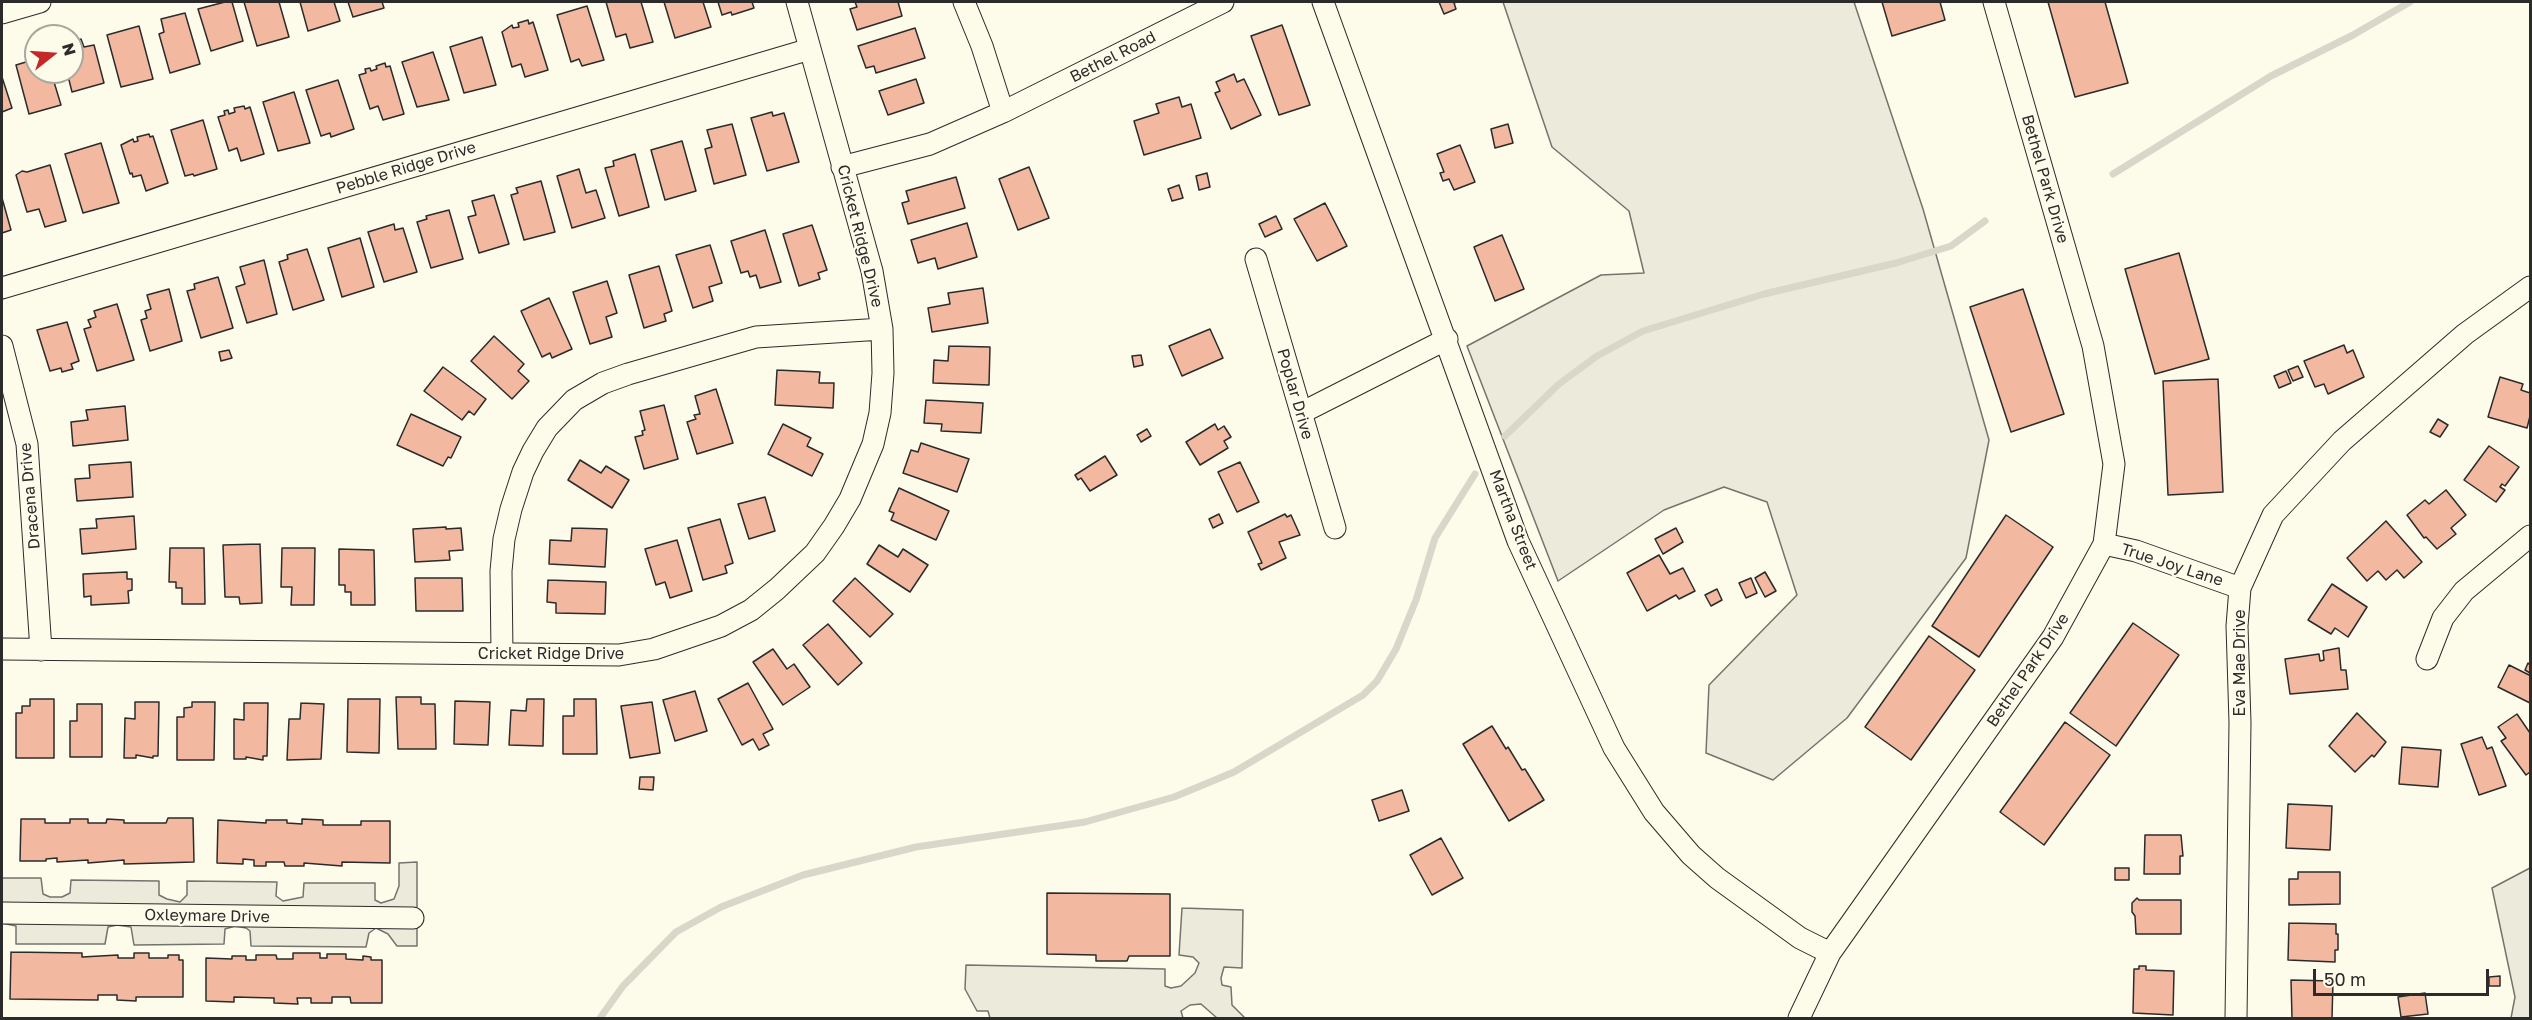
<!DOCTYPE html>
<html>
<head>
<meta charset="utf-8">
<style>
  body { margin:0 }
  #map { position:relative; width:2532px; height:1020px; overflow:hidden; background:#fdfbea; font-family:"Golos Text",sans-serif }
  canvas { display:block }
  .frame { position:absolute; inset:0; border:3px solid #2b2b2b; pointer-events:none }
  .north { position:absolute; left:24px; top:24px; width:60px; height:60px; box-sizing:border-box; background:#fdfbea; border:2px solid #a9a89e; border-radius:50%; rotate:73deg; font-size:16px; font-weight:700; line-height:24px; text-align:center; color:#2b2b2b }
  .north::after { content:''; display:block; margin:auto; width:21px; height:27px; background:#c62828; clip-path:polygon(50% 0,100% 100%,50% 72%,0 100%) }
  .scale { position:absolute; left:2313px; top:969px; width:176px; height:27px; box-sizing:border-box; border:3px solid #2b2b2b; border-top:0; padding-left:8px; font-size:18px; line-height:21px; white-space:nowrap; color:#2b2b2b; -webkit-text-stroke:4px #fdfbea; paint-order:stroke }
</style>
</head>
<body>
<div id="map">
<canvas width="2532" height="1020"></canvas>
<div class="frame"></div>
<div class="north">N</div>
<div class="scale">50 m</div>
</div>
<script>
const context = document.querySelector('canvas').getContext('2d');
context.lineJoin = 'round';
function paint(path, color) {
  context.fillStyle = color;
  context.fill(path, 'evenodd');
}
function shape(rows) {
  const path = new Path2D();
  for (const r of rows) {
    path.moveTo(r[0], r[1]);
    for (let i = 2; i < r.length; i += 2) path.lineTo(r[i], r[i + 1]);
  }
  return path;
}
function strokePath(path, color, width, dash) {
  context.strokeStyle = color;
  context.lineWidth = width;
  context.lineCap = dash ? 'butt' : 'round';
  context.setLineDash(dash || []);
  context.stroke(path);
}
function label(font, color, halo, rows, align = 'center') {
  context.font = font + ' "Golos Text",sans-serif';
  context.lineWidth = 4.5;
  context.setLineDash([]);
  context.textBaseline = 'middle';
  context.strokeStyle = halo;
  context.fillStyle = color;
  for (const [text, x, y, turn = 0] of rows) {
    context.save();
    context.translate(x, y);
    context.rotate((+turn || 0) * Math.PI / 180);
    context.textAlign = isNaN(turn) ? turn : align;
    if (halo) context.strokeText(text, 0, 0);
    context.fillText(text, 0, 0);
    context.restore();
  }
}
const green = shape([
  [1503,2,1854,2,1923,209,1989,440,1966,558,1847,718,1773,780,1706,753,1709,685,1797,595,1767,502,1724,487,1664,510,1558,581,1467,346,1601,275,1644,273,1629,211,1552,147,1503,2],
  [2530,868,2530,1018,2511,1018,2515,997,2492,888,2530,868]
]);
paint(green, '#ecebdb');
strokePath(green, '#74746e', 1.5);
const parking = shape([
  [417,862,417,946,397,946,388,934,376,928,369,933,366,947,251,946,250,931,246,928,235,926,225,929,224,944,134,945,131,927,117,925,108,927,105,944,16,944,16,926,2,923,2,878,41,878,43,894,50,897,62,897,70,893,71,880,159,881,159,895,167,899,180,902,187,895,187,881,277,882,276,896,283,901,303,897,304,883,375,883,375,900,381,903,394,899,399,886,399,863,417,862],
  [1182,908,1243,910,1242,968,1224,967,1221,978,1222,985,1231,987,1232,1005,1245,1018,1217,1018,1201,1004,1190,1005,1181,1011,1183,1018,990,1018,988,1011,977,1011,965,989,966,965,1165,969,1165,986,1171,988,1181,986,1195,973,1199,963,1193,957,1179,955,1182,908]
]);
paint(parking, '#eceadb');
strokePath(parking, '#74746e', 1.5);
strokePath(shape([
  [2113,174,2271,76,2353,35,2410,2],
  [1505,436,1559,384,1597,356,1643,331,1764,294,1896,263,1951,246,1985,221],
  [600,1018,623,986,676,932,721,907,803,875,916,847,1085,822,1174,797,1234,772,1363,695,1377,681,1396,649,1416,600,1435,538,1475,474]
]), '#d8d7c9', 7);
const building = shape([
  [225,2,232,2,243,41,211,51,198,9,225,2],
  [244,2,279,2,289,37,257,46,244,2],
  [300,2,334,2,340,21,308,31,300,2],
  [348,2,382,2,384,8,353,17,348,2],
  [606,2,641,2,653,42,630,48,626,34,616,37,606,2],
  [664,2,703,2,711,27,675,38,664,2],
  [718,2,752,2,754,8,732,15,731,12,722,15,718,2],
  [855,2,898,2,902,16,857,30,850,9,857,7,855,2],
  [1439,2,1457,2,1454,3,1456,9,1444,14,1439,2],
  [1882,2,1940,2,1945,20,1892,36,1882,2],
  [2048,2,2105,2,2128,83,2075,97,2048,2],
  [587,6,604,60,582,66,579,59,571,62,557,15,587,6],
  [185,13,200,64,170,73,159,34,164,32,161,19,185,13],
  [528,20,529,24,533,22,548,70,525,77,521,64,512,67,502,32,512,25,513,28,519,27,518,23,528,20],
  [1282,25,1310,105,1279,115,1251,36,1282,25],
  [139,26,153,79,121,87,107,35,139,26],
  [915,28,925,58,876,73,874,66,866,68,858,46,915,28],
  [482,37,496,85,464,93,450,47,482,37],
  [81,39,84,47,94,45,104,83,72,92,67,72,72,72,72,42,81,39],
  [433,52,449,100,417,107,402,62,433,52],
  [36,59,36,72,51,72,61,105,29,114,16,65,36,59],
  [385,63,386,67,390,66,404,114,383,120,378,106,370,109,359,75,366,73,365,69,370,68,371,71,377,69,376,66,385,63],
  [1234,74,1237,82,1244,79,1261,115,1231,129,1215,93,1220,91,1216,82,1234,74],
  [2,77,12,108,2,112,2,77],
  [916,79,924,103,888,115,879,91,916,79],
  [338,80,354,129,331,137,330,133,321,136,306,90,338,80],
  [294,92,310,143,278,151,263,102,294,92],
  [1179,97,1182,107,1191,104,1201,138,1144,155,1134,121,1159,113,1156,104,1179,97],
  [244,106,245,109,250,107,264,154,241,161,237,148,229,151,218,117,225,115,224,111,228,110,229,114,235,112,234,108,244,106],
  [772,112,773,116,784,113,799,162,767,171,751,118,772,112],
  [203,120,217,169,194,176,193,174,185,176,171,130,203,120],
  [732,124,746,175,714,184,705,149,712,147,707,130,732,124],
  [1508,124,1513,143,1495,148,1491,129,1508,124],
  [149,134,150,137,153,136,168,183,146,191,141,175,133,177,132,173,130,174,121,145,133,139,134,142,138,141,137,137,149,134],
  [682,141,696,191,665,200,651,150,682,141],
  [101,143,119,203,83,213,65,154,101,143],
  [1460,145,1475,182,1454,190,1449,179,1443,181,1440,173,1444,172,1437,154,1460,145],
  [635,154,649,207,619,216,605,168,614,166,613,161,635,154],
  [50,165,66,221,45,227,39,209,27,212,16,175,22,171,27,172,50,165],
  [1029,167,1049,218,1018,230,999,179,1029,167],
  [579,169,586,193,596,190,605,218,572,228,557,176,579,169],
  [1207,173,1210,187,1199,190,1196,176,1207,173],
  [956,177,965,208,908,224,902,203,909,201,906,191,956,177],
  [541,181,555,232,524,240,511,195,518,193,516,188,541,181],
  [1179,185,1183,198,1172,201,1168,189,1179,185],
  [494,195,509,244,479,253,468,217,476,215,472,201,494,195],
  [2,198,11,230,2,233,2,198],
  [1325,203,1347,246,1317,261,1294,219,1325,203],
  [449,210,463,259,431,268,417,222,427,219,426,216,449,210],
  [1276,216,1282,229,1265,237,1259,224,1276,216],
  [967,223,977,257,938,269,935,258,918,263,911,240,967,223],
  [394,224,395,230,403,228,417,272,384,282,368,232,394,224],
  [812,225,827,270,818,273,820,279,799,286,783,234,812,225],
  [765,230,781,282,760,288,756,275,750,277,748,271,741,273,731,241,765,230],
  [1502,235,1524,289,1495,301,1474,247,1502,235],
  [360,238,374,287,342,297,328,248,360,238],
  [710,245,722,283,709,287,713,301,693,308,676,255,710,245],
  [307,249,324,300,293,310,279,262,288,259,287,255,307,249],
  [2179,253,2209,359,2155,374,2125,269,2179,253],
  [264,260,277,314,247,323,236,287,245,284,240,267,264,260],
  [659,266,672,311,664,314,666,321,644,328,629,275,659,266],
  [218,277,233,328,201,338,187,291,195,289,194,284,218,277],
  [607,281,617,313,606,317,612,337,590,344,573,292,607,281],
  [983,288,988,323,932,332,928,308,950,304,948,293,983,288],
  [169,289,182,341,150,351,141,320,147,318,145,311,151,309,147,295,169,289],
  [2023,289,2064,414,2011,432,1970,307,2023,289],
  [549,298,572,349,552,358,550,353,542,357,521,311,549,298],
  [117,304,134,360,97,371,84,329,91,327,88,320,96,317,94,311,117,304],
  [67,322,79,361,71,364,73,369,62,372,61,368,50,371,37,330,67,322],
  [1210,329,1223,358,1182,376,1169,346,1210,329],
  [494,336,524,364,518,371,529,381,512,399,471,361,494,336],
  [2344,345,2347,353,2353,350,2364,377,2328,394,2324,384,2315,387,2304,361,2344,345],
  [949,346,990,347,989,385,933,383,934,360,948,361,949,346],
  [229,350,232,358,221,361,219,352,229,350],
  [1141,355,1143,365,1134,367,1132,356,1141,355],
  [2298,366,2303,377,2293,381,2288,370,2298,366],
  [443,367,486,399,474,415,469,411,462,420,424,391,443,367],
  [777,370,820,372,819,383,834,383,833,408,775,405,777,370],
  [2286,371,2291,383,2279,388,2274,376,2286,371],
  [2500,377,2523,384,2521,390,2530,393,2530,416,2527,428,2488,417,2500,377],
  [2218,379,2223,492,2168,495,2163,381,2218,379],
  [716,389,733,443,697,454,687,422,696,419,694,415,700,414,695,396,716,389],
  [926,400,983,403,981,433,941,431,942,424,924,423,926,400],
  [664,405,678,459,644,469,635,437,643,435,642,431,645,430,640,411,664,405],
  [125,406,128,440,73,446,71,422,88,420,86,410,125,406],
  [411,414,461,437,451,458,448,457,443,466,397,445,411,414],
  [2438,419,2448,425,2440,437,2430,432,2438,419],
  [783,424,811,438,807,446,823,454,812,476,768,454,783,424],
  [1215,424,1218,430,1224,426,1231,437,1224,441,1228,448,1200,465,1186,442,1215,424],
  [1147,429,1151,436,1141,442,1137,435,1147,429],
  [921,443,969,459,957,492,903,473,911,450,918,452,921,443],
  [2489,446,2519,467,2505,486,2502,484,2500,487,2505,490,2496,502,2464,480,2489,446],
  [1105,456,1117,475,1090,491,1081,478,1078,480,1075,475,1105,456],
  [580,460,601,473,606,466,629,480,612,508,568,480,580,460],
  [131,462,133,497,77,501,75,479,90,478,89,465,131,462],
  [1240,462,1259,502,1237,512,1218,472,1240,462],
  [899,488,949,511,936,540,891,520,894,513,889,511,899,488],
  [2446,490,2466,515,2451,528,2456,534,2437,549,2426,537,2424,538,2407,515,2425,500,2429,504,2446,490],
  [765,497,775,531,749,539,738,504,765,497],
  [1219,514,1223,523,1213,528,1209,519,1219,514],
  [1285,514,1287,517,1291,515,1300,535,1279,542,1286,558,1261,570,1258,564,1262,563,1248,532,1285,514],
  [2006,515,2053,547,1979,657,1932,626,2006,515],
  [134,516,136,549,82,554,80,529,97,528,96,519,134,516],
  [720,519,733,563,725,566,727,573,703,580,688,528,720,519],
  [2386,521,2422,562,2404,578,2397,570,2386,580,2378,571,2367,581,2347,558,2386,521],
  [446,527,446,529,461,528,463,550,449,551,450,560,415,562,413,529,446,527],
  [572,528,607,529,605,567,549,564,550,540,571,541,572,528],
  [1676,528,1683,542,1663,554,1655,539,1676,528],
  [677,540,692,591,670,598,665,582,656,585,645,549,677,540],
  [260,544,262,603,240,604,239,597,225,597,223,545,260,544],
  [879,545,898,557,903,549,928,565,910,592,867,564,879,545],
  [170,548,204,548,205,604,182,604,182,588,176,588,176,582,169,582,170,548],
  [282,548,315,548,314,605,291,605,292,587,281,587,282,548],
  [339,549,374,550,375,605,351,605,351,592,345,592,345,585,339,585,339,549],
  [1659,555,1670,574,1683,568,1695,591,1679,599,1676,595,1647,611,1627,573,1659,555],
  [127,572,127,579,132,579,132,590,128,591,129,603,91,605,91,596,84,597,83,574,127,572],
  [1765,572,1776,591,1765,597,1755,578,1765,572],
  [415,578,462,578,463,611,416,611,415,578],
  [855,578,893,614,870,637,833,601,855,578],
  [1751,578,1757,593,1746,598,1739,583,1751,578],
  [548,580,606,582,605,614,556,613,556,603,547,602,548,580],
  [2332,584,2367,607,2348,637,2335,628,2331,634,2308,620,2332,584],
  [1717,589,1722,600,1711,606,1705,595,1717,589],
  [2133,623,2179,655,2116,746,2070,713,2133,623],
  [828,624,862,663,838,685,803,645,828,624],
  [1929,636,1975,670,1911,760,1865,727,1929,636],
  [2339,648,2341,670,2346,670,2348,689,2290,694,2285,659,2319,654,2320,661,2324,660,2323,651,2339,648],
  [773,649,787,669,794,664,810,687,783,705,753,662,773,649],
  [2528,663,2530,665,2530,703,2498,687,2509,665,2529,675,2530,673,2525,670,2528,663],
  [748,683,773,729,763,734,769,745,759,750,753,739,742,745,718,699,748,683],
  [695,691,707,731,675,741,663,700,695,691],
  [396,697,421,697,421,704,435,704,436,749,398,749,396,697],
  [30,699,54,699,54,758,16,758,16,713,22,713,22,706,30,706,30,699],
  [348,699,380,699,379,753,347,752,348,699],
  [527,699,544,699,543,746,509,745,511,710,526,711,527,699],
  [574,699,596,699,597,754,563,754,563,716,574,716,574,699],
  [455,701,490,702,488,745,454,744,455,701],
  [135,702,159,702,158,756,153,756,153,758,136,755,136,758,124,758,125,718,135,719,135,702],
  [192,702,215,702,214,760,177,760,177,717,184,717,184,708,192,707,192,702],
  [652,702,660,753,630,758,621,706,652,702],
  [244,703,268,703,267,756,263,756,263,760,246,757,246,759,234,759,234,719,244,720,244,703],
  [301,703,324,704,321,759,287,760,289,719,300,719,301,703],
  [77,704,102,704,102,757,70,757,70,721,77,721,77,704],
  [2357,713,2386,742,2374,757,2372,755,2355,772,2329,746,2357,713],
  [2517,714,2530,733,2530,772,2526,775,2501,741,2506,738,2498,727,2517,714],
  [2065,722,2110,755,2044,845,2000,812,2065,722],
  [1492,726,1506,749,1508,747,1522,770,1525,769,1544,800,1509,821,1463,744,1492,726],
  [2482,737,2487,749,2492,747,2506,786,2479,795,2461,744,2482,737],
  [2402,747,2441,750,2438,787,2399,784,2402,747],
  [640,777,654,777,653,790,639,789,640,777],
  [1402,790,1409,811,1379,821,1372,800,1402,790],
  [2288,804,2332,806,2330,850,2286,848,2288,804],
  [168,818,193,818,194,862,124,864,124,860,88,863,88,860,57,862,57,858,46,859,46,861,20,861,21,819,45,819,45,823,70,823,70,819,88,819,88,823,106,823,107,819,124,820,124,823,166,823,168,818],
  [302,819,323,820,323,825,361,825,361,821,390,821,390,863,342,862,342,866,304,863,304,866,285,866,284,862,266,862,266,866,254,866,254,860,243,859,243,864,217,863,218,820,266,823,266,820,287,820,287,823,302,824,302,819],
  [2145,835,2181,835,2183,856,2180,856,2180,874,2144,874,2145,835],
  [1441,838,1463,878,1432,895,1410,855,1441,838],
  [2115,868,2129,868,2129,880,2115,880,2115,868],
  [2298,872,2340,872,2340,904,2289,905,2289,879,2298,879,2298,872],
  [1047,893,1170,894,1170,956,1129,956,1127,961,1096,961,1096,955,1047,954,1047,893],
  [2137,898,2139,900,2181,900,2181,934,2136,934,2135,916,2132,912,2132,903,2137,898],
  [2289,923,2336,924,2336,934,2338,934,2338,950,2335,950,2335,962,2288,960,2289,923],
  [11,952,82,953,82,957,118,955,118,958,134,958,134,953,149,953,149,958,168,958,168,955,179,955,179,960,183,960,183,997,136,997,136,1001,117,1000,117,995,98,995,98,1000,10,999,11,952],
  [293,953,320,953,320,958,327,958,327,954,346,954,346,959,363,960,363,956,371,957,371,960,382,960,382,1003,351,1003,350,997,332,997,332,1003,311,1003,311,998,297,998,298,1004,274,1003,274,998,234,997,234,1002,206,1001,206,958,232,959,232,956,246,956,246,960,256,960,256,955,276,955,277,959,293,959,293,953],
  [2139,966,2146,966,2146,970,2174,971,2173,1015,2133,1013,2134,969,2139,969,2139,966],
  [2500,976,2500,986,2489,986,2489,977,2500,976],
  [2291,980,2333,981,2332,1018,2292,1018,2291,980],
  [2425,993,2428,1014,2401,1017,2398,997,2425,993]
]);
paint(building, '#f2b8a0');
strokePath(building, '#2b2b2b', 1.5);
const minor = shape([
  [964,2,982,46,1003,112],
  [1323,2,1518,541,1614,748,1654,812,1691,855,1717,878,1800,938,1830,953],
  [2,13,40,2],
  [842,167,930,144,1003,112,1223,2],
  [1256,259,1335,528],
  [2,288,810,49],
  [2,346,27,444,41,650],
  [1301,413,1447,339],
  [2104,544,2136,551,2240,588],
  [2,649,619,655,654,649,721,626,751,610,777,589,815,553,834,526,850,499,873,444,880,413,883,373,882,329,872,271,797,2],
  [502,654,501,571,504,539,511,509,523,472,533,451,547,428,574,400,603,383,628,374,756,337,882,329],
  [2427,659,2443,618,2464,591,2530,536],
  [2,913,413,918],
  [1799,1018,1830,953,2053,637,2104,544,2114,464,2093,346,1994,2],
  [2236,1018,2240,723,2237,626,2240,588,2273,515,2342,441,2465,334,2530,287]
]);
strokePath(minor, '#2b2b2b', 23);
strokePath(minor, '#fdfbea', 21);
label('16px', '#2b2b2b', '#fdfbea', [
  ["Bethel Road",1113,57,-27],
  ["Pebble Ridge Drive",406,168,-17],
  ["Bethel Park Drive",2045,179,74],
  ["Cricket Ridge Drive",860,236,76],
  ["Poplar Drive",1295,394,74],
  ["Dracena Drive",30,496,-95],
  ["Martha Street",1513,520,69],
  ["True Joy Lane",2172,565,18],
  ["Cricket Ridge Drive",551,654],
  ["Eva Mae Drive",2240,663,-90],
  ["Bethel Park Drive",2028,670,-56],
  ["Oxleymare Drive",207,916,1]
]);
</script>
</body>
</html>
